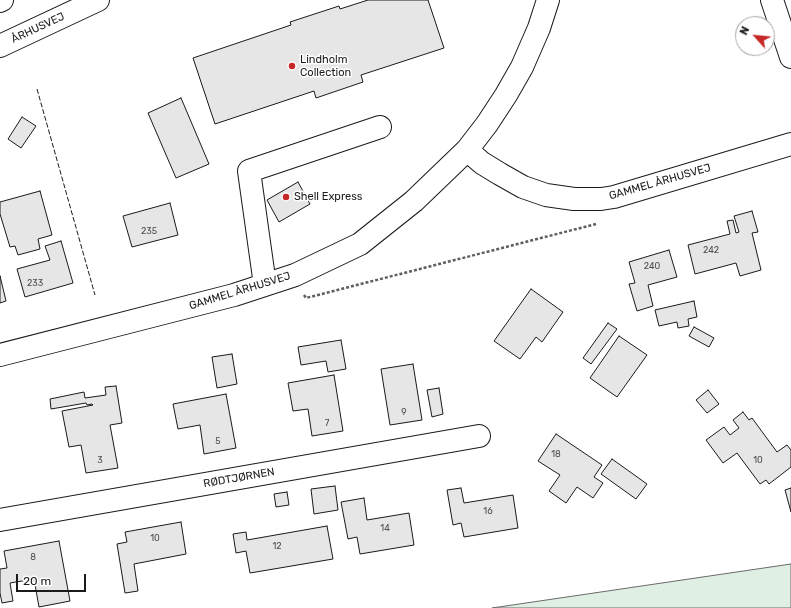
<!DOCTYPE html>
<html>
<head>
<meta charset="utf-8">
<style>
  body { margin:0 }
  #map { position:relative; width:791px; height:608px; overflow:hidden; background:#fff; font-family:Rubik,sans-serif }
  canvas { display:block }
  .north { position:absolute; left:735px; top:16px; width:40px; height:40px; box-sizing:border-box; background:#fff; border:1px solid #a3a3a3; border-radius:50%; rotate:297deg; font-size:11px; font-weight:700; line-height:16px; text-align:center; color:#1a1a1a }
  .north::after { content:''; display:block; margin:auto; width:14px; height:18px; background:#c62828; clip-path:polygon(50% 0,100% 100%,50% 72%,0 100%) }
  .scale { position:absolute; left:16px; top:574px; width:70px; height:18px; box-sizing:border-box; border:2px solid #1a1a1a; border-top:0; padding-left:5px; font-size:12px; line-height:14px; white-space:nowrap; color:#1a1a1a; -webkit-text-stroke:3px #fff; paint-order:stroke }
</style>
</head>
<body>
<div id="map">
<canvas width="791" height="608"></canvas>
<div class="north">N</div>
<div class="scale">20 m</div>
</div>
<script>
const context = document.querySelector('canvas').getContext('2d');
context.lineJoin = 'round';
function paint(path, color) {
  context.fillStyle = color;
  context.fill(path, 'evenodd');
}
function shape(rows) {
  const path = new Path2D();
  for (const r of rows) {
    path.moveTo(r[0], r[1]);
    for (let i = 2; i < r.length; i += 2) path.lineTo(r[i], r[i + 1]);
  }
  return path;
}
function strokePath(path, color, width, dash) {
  context.strokeStyle = color;
  context.lineWidth = width;
  context.lineCap = dash ? 'butt' : 'round';
  context.setLineDash(dash || []);
  context.stroke(path);
}
function label(font, color, halo, rows, align = 'center') {
  context.font = font + ' Rubik,sans-serif';
  context.lineWidth = 3;
  context.setLineDash([]);
  context.textBaseline = 'middle';
  context.strokeStyle = halo;
  context.fillStyle = color;
  for (const [text, x, y, turn = 0] of rows) {
    context.save();
    context.translate(x, y);
    context.rotate((+turn || 0) * Math.PI / 180);
    context.textAlign = isNaN(turn) ? turn : align;
    if (halo) context.strokeText(text, 0, 0);
    context.fillText(text, 0, 0);
    context.restore();
  }
}
const green = shape([
  [791,564,791,608,492,608,791,564]
]);
paint(green, '#e0efe3');
strokePath(green, '#6a6a6a', 1);
const building = shape([
  [368,0,428,0,444,48,361,75,363,82,316,98,314,91,215,124,193,58,291,25,290,22,339,6,340,9,368,0],
  [181,98,209,164,176,178,148,113,181,98],
  [22,117,36,126,21,148,8,139,22,117],
  [298,182,310,204,279,222,267,200,298,182],
  [40,191,52,235,38,239,40,249,18,255,15,246,10,247,0,214,0,202,40,191],
  [170,203,178,235,132,247,123,216,170,203],
  [752,211,758,232,752,233,761,270,740,276,736,263,695,274,688,245,730,234,727,221,733,220,736,233,739,232,734,216,752,211],
  [61,241,73,283,25,297,17,269,50,260,45,246,61,241],
  [669,250,677,277,648,285,653,306,637,311,629,284,635,283,629,262,669,250],
  [0,276,6,301,0,303,0,276],
  [531,289,563,312,542,342,536,337,520,359,494,341,531,289],
  [694,301,697,317,688,319,689,326,678,328,677,322,659,326,655,310,694,301],
  [608,323,617,329,591,364,583,358,608,323],
  [694,327,714,338,709,347,689,336,694,327],
  [619,336,647,355,617,397,590,378,619,336],
  [341,340,346,369,328,372,326,361,301,365,298,347,341,340],
  [232,354,237,384,217,388,212,357,232,354],
  [413,364,422,420,390,425,381,369,413,364],
  [334,375,343,431,312,436,308,409,293,411,288,383,334,375],
  [116,386,122,423,110,425,118,468,86,473,81,445,69,447,62,411,93,405,92,404,87,405,86,403,51,409,50,399,84,392,85,398,106,395,105,387,116,386],
  [439,388,443,414,432,417,427,390,439,388],
  [708,390,719,404,707,413,696,400,708,390],
  [226,394,236,448,204,454,200,425,178,429,173,404,226,394],
  [743,412,749,420,752,418,777,452,787,445,791,450,791,467,769,484,766,480,760,484,737,453,723,463,706,440,724,427,730,435,739,428,733,420,743,412],
  [556,434,602,465,594,477,603,483,593,498,577,487,566,503,549,491,560,475,538,461,556,434],
  [612,459,647,484,636,499,601,474,612,459],
  [335,486,338,510,314,514,311,489,335,486],
  [461,488,464,503,513,495,518,528,464,537,461,523,453,525,447,490,461,488],
  [791,488,791,512,785,490,791,488],
  [287,492,289,505,276,507,274,494,287,492],
  [364,498,367,520,409,513,414,545,360,554,357,537,348,539,341,502,364,498],
  [181,522,186,554,134,564,138,591,125,593,117,544,127,542,125,532,181,522],
  [327,526,333,559,250,573,246,551,236,553,233,534,246,532,247,540,327,526],
  [59,541,70,601,39,607,34,579,10,583,13,601,2,603,0,593,0,569,7,568,4,551,59,541]
]);
paint(building, '#e6e6e6');
strokePath(building, '#1a1a1a', 1);
const minor = shape([
  [772,0,791,57],
  [467,150,482,163,500,174,523,187,546,195,574,199,601,199,614,197,791,144],
  [265,285,249,171,380,127],
  [0,355,234,295,295,275,360,244,414,201,467,150,487,124,506,95,522,67,539,28,548,0],
  [0,520,479,436]
]);
const major = shape([
  [0,1,2,0],
  [0,46,98,0]
]);
strokePath(minor, '#1a1a1a', 24);
strokePath(major, '#1a1a1a', 24);
strokePath(shape([
  [304,295,306,298,596,224]
]), '#5f5f5f', 2.5, [3, 2]);
strokePath(minor, '#fff', 22);
strokePath(major, '#fff', 22);
strokePath(shape([
  [37,89,95,295]
]), '#1a1a1a', 1, [5, 2]);
for (const [x, y, r, color] of [
  [292,66,4,"#c62828"],
  [286,197,4,"#c62828"]
]) {
  const dot = new Path2D();
  dot.arc(x, y, r, 0, 2 * Math.PI);
  context.fillStyle = color;
  context.fill(dot);
  strokePath(dot, '#fff', 1.5);
}
label('9px', '#4d4d4d', null, [
  ["235",149,231],
  ["242",711,250],
  ["240",652,266],
  ["233",35,283],
  ["9",404,412],
  ["7",327,423],
  ["5",218,441],
  ["18",556,454],
  ["3",100,460],
  ["10",758,460],
  ["16",488,511],
  ["14",385,528],
  ["10",155,538],
  ["12",277,546],
  ["8",33,557]
]);
label('11px', '#1a1a1a', '#fff', [
  ["ÅRHUSVEJ",38,28,-25],
  ["GAMMEL ÅRHUSVEJ",660,182,-16],
  ["GAMMEL ÅRHUSVEJ",240,291,-17],
  ["RØDTJØRNEN",239,478,-10]
]);
label('11px', '#1a1a1a', '#fff', [
  ["Lindholm",300,60],
  ["Collection",300,73],
  ["Shell Express",294,197]
], 'left');
</script>
</body>
</html>
